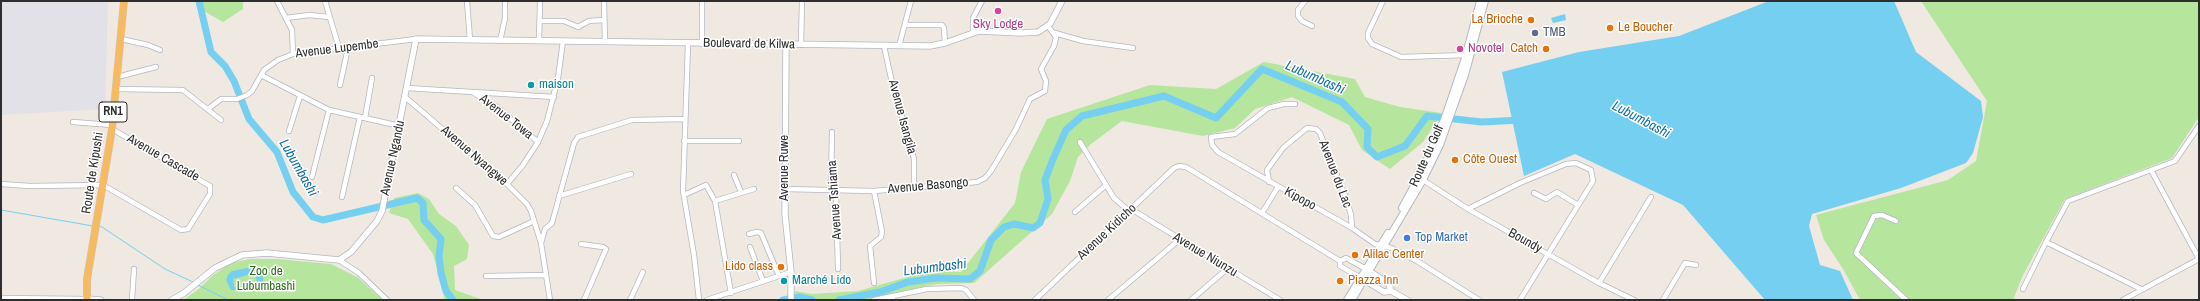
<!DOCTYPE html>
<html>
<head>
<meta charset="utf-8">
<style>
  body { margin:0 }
  #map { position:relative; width:2200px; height:301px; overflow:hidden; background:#efe9e1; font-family:"Archivo Narrow",sans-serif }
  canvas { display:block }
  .frame { position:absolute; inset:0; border:2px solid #2e2e2e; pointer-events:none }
</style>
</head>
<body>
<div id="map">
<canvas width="2200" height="301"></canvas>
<div class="frame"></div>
</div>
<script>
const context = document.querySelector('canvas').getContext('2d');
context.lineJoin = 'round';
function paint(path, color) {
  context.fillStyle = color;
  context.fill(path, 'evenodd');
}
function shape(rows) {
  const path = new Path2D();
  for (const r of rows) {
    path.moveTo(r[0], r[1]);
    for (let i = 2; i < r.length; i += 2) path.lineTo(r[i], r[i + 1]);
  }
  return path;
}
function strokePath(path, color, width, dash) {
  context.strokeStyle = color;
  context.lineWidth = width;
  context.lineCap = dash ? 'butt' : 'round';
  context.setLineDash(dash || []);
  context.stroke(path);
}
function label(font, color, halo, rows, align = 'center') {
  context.font = font + ' "Archivo Narrow",sans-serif';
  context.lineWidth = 3;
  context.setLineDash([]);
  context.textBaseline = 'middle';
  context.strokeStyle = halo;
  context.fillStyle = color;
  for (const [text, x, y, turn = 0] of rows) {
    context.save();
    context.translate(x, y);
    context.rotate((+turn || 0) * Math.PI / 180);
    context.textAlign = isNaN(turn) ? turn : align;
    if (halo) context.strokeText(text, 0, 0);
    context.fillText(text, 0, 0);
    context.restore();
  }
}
paint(shape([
  [1,1,108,1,105,109,1,115]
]), '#e3e1e8');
paint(shape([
  [201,1,243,1,243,9,223,22,204,11],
  [1921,1,2199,1,2199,117,2172,158,2065,199,2023,275,2013,300,1860,300,1843,269,1824,240,1816,215,1948,180,1976,161,1987,101],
  [1264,62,1355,79,1365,97,1400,107,1442,113,1423,142,1390,169,1362,150,1349,125,1292,97,1255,109,1235,128,1203,136,1122,121,1091,144,1078,157,1070,181,1052,214,974,283,937,284,898,292,875,300,795,300,795,291,812,294,858,291,929,271,961,272,1015,203,1021,172,1047,119,1150,85,1216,89],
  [418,193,429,199,439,214,456,226,469,245,467,259,454,266,455,290,483,300,445,300,433,254,408,219,389,213,394,198],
  [249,259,276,259,331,264,357,277,383,300,183,300,200,288,212,276,231,263]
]), '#b6e59e');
paint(shape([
  [1769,1,1894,1,1916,52,1981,101,1983,117,1973,153,1966,163,1901,188,1812,214,1809,226,1820,265,1840,271,1853,300,1765,300,1683,205,1575,154,1524,176,1502,72,1579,52,1679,36],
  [1565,14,1566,20,1553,23,1551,18],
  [252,267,261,270,264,283,258,285,255,275,251,274,233,279,235,290,231,290,226,280,228,275,232,271]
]), '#75cff0');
strokePath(shape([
  [1,210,93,226],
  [98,226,102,227,165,269,193,282],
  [198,285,228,300]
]), '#75cff0', 1);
strokePath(shape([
  [199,1,211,52,225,66,234,81,249,119,277,152,293,192,313,217,323,220,417,198,423,203,424,220,441,239,439,256,441,273,446,291,453,300],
  [783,300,799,297,812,300],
  [839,300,880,292,908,282,936,278,970,279,980,271,991,240,1004,227,1014,224,1033,228,1040,223,1048,199,1045,180,1053,159,1066,130,1082,116,1164,96,1216,118,1262,69,1342,102,1368,129,1367,147,1377,157,1405,146,1427,116,1482,122,1522,120]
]), '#75cff0', 7);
const minor = shape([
  [277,1,292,30,293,54],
  [325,1,339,48],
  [467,1,470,40],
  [604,1,605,42],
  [1305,1,1298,10,1298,16,1302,21,1312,26],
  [1383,1,1368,33,1368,38,1372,44,1401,57,1468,55],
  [286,18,309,15,329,17],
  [540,21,564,21,578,27,589,21,604,20],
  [905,25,942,25,944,28,945,43],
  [973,32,973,18,982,1],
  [1055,33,1083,41,1133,48],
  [121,39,148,45,160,50],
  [500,41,505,18,505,1],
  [539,41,540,1],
  [688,44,683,191,694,255,699,300],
  [702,44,702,1],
  [801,45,802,1],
  [884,46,891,78,914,159,914,188],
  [899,46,911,1],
  [261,75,329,110,400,126],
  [117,77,156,67],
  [340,85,348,48],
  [407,88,554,97],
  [116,89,183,90,221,120],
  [474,93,497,107,538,142],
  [405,97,507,184,527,204,531,211,541,243,550,300],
  [1295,104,1284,104,1268,108,1235,134,1211,137,1212,145,1218,152,1352,228,1375,244,1391,248,1417,261,1479,300],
  [208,109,221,99,237,99,247,95,252,91,264,70,278,60,293,54,416,39],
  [365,118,372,78],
  [73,122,112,125],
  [289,131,300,96],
  [832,132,831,184,836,194,838,269],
  [684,141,739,141],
  [1080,142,1114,198,1129,211],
  [2151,170,2199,259],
  [734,175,741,192],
  [312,177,329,110],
  [1420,178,1468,209,1599,283,1634,300],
  [1269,182,1267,170,1283,148,1307,128,1316,129,1320,133,1346,198,1351,215,1352,228],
  [1,184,30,186,103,185,181,230,188,229,210,194,210,186,112,129],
  [507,184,523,165,538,142,547,121,558,78,563,41],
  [456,188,475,205,493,236,499,237,534,221],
  [785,189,874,191,977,182,985,178,991,171,1016,129,1030,99,1045,91,1046,81,1041,69,1054,46,1056,37,1048,26],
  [1534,193,1546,199,1557,192,1578,205],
  [684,195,706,185,715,201,731,293],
  [559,196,631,174],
  [342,197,360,117],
  [715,201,754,189],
  [1131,209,1280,300],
  [1468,209,1520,183,1566,164,1576,163,1591,170,1593,181,1520,300],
  [1075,212,1106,185],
  [1262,213,1278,187],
  [1896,221,1882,215,1874,216,1856,253,1906,300],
  [749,234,757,232,761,233,779,276],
  [2046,242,2141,289],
  [541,243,545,229,552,223,574,143,578,137,632,120,685,119],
  [581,244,603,247,606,249,584,300],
  [750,247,763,281],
  [339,260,359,273,387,300],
  [1340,261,1346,258,1366,269],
  [1340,261,1340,266,1361,278],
  [486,276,546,275],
  [874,283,870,246,881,237,882,232,874,191],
  [1599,283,1651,197],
  [2023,289,2046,242,2068,201,2175,161,2199,126],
  [893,296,927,289,961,288,966,290,974,300],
  [1,298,87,299],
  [132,300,134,269],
  [630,300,643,272],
  [707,300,791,272],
  [874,300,893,296,893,300],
  [1035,300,1174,168,1179,166,1186,167,1340,261],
  [1108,300,1179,240],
  [1191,300,1227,269],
  [1663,300,1685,263,1696,265],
  [2123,300,2199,259]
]);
const tertiary = shape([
  [786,44,785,214,791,272,791,300],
  [1366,269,1389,284,1391,291,1407,300],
  [1361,278,1384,292,1391,291],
  [87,299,101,300],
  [172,300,184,293,215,268,242,255,267,253,339,260,351,252,377,221,382,211,416,39,930,46,945,43,979,31,1021,33,1038,32,1050,24,1062,1]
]);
const secondary = shape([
  [1402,208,1422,171,1445,117,1465,58,1480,1],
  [1347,300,1388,233],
  [1352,300,1423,180,1440,145,1465,75,1485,1]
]);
const trunk = shape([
  [87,300,87,279,112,129,124,1]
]);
strokePath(minor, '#b4b7c1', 6);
strokePath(tertiary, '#b4b7c1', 7);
strokePath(secondary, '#b4b7c1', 8);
strokePath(trunk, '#c9c9c9', 8);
strokePath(minor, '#fff', 4.5);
strokePath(tertiary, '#fff', 5.5);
strokePath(secondary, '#fff', 6);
strokePath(trunk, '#f8ba60', 7);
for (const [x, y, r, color] of [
  [998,11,4,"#d1479c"],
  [1531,20,4,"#e8710a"],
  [1610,28,4,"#e8710a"],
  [1535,33,4,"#5c6f8a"],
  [1460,49,4,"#d1479c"],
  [1546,49,4,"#e8710a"],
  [531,85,4,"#0f9aa8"],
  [1455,160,4,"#e8710a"],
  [1407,238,4,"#3f7fe0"],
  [1355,255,4,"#e8710a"],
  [781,267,4,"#e8710a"],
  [784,281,4,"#0f9aa8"],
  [1340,281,4,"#e8710a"]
]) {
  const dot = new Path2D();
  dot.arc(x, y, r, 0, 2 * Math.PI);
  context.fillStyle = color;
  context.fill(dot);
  strokePath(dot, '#fff', 1.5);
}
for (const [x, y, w] of [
  [113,112,28]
]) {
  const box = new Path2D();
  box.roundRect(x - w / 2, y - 10, w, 20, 3);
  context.fillStyle = '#fff';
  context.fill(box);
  strokePath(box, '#2e2e2e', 1);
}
label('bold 12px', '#2e2e2e', null, [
  ["RN1",113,112]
]);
label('13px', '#c56008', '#fff', [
  ["La Brioche",1523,20,"right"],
  ["Le Boucher",1618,28],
  ["Catch",1538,49,"right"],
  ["Côte Ouest",1463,160],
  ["Alilac Center",1363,255],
  ["Lido class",773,267,"right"],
  ["Piazza Inn",1348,281]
], 'left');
label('13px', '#b23c85', '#fff', [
  ["Sky Lodge",998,25],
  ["Novotel",1468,49,"left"]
]);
label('13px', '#4e5e75', '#fff', [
  ["TMB",1543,33]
], 'left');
label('13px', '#2e2e2e', '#fff', [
  ["Boulevard de Kilwa",749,44,1],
  ["Avenue Lupembe",337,49,-7],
  ["Avenue Towa",506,117,38],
  ["Avenue Isangila",902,117,75],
  ["Avenue Nyangwe",474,156,41],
  ["Route du Golf",1427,156,-66],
  ["Avenue Cascade",163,158,30],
  ["Avenue Ngandu",393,158,-78],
  ["Avenue Ruwe",785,168,-90],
  ["Route de Kipushi",93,173,-81],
  ["Avenue du Lac",1335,174,69],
  ["Avenue Basongo",928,186,-5],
  ["Kipopo",1300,199,29],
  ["Avenue Tshiama",835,200,-94],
  ["Avenue Kidicho",1107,232,-43],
  ["Boundy",1525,241,29],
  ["Avenue Niunzu",1205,255,31]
]);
label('13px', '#0d838f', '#fff', [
  ["maison",539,85],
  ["Marché Lido",792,281]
], 'left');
label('13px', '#366cbe', '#fff', [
  ["Top Market",1415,238]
], 'left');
label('13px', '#2c6e1b', '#fff', [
  ["Zoo de",266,272],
  ["Lubumbashi",266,287]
]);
label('italic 14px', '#0d6fa3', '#fff', [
  ["Lubumbashi",1315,78,24],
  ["Lubumbashi",1641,120,28],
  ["Lubumbashi",298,168,60],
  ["Lubumbashi",935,268,-7]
]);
</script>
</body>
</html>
